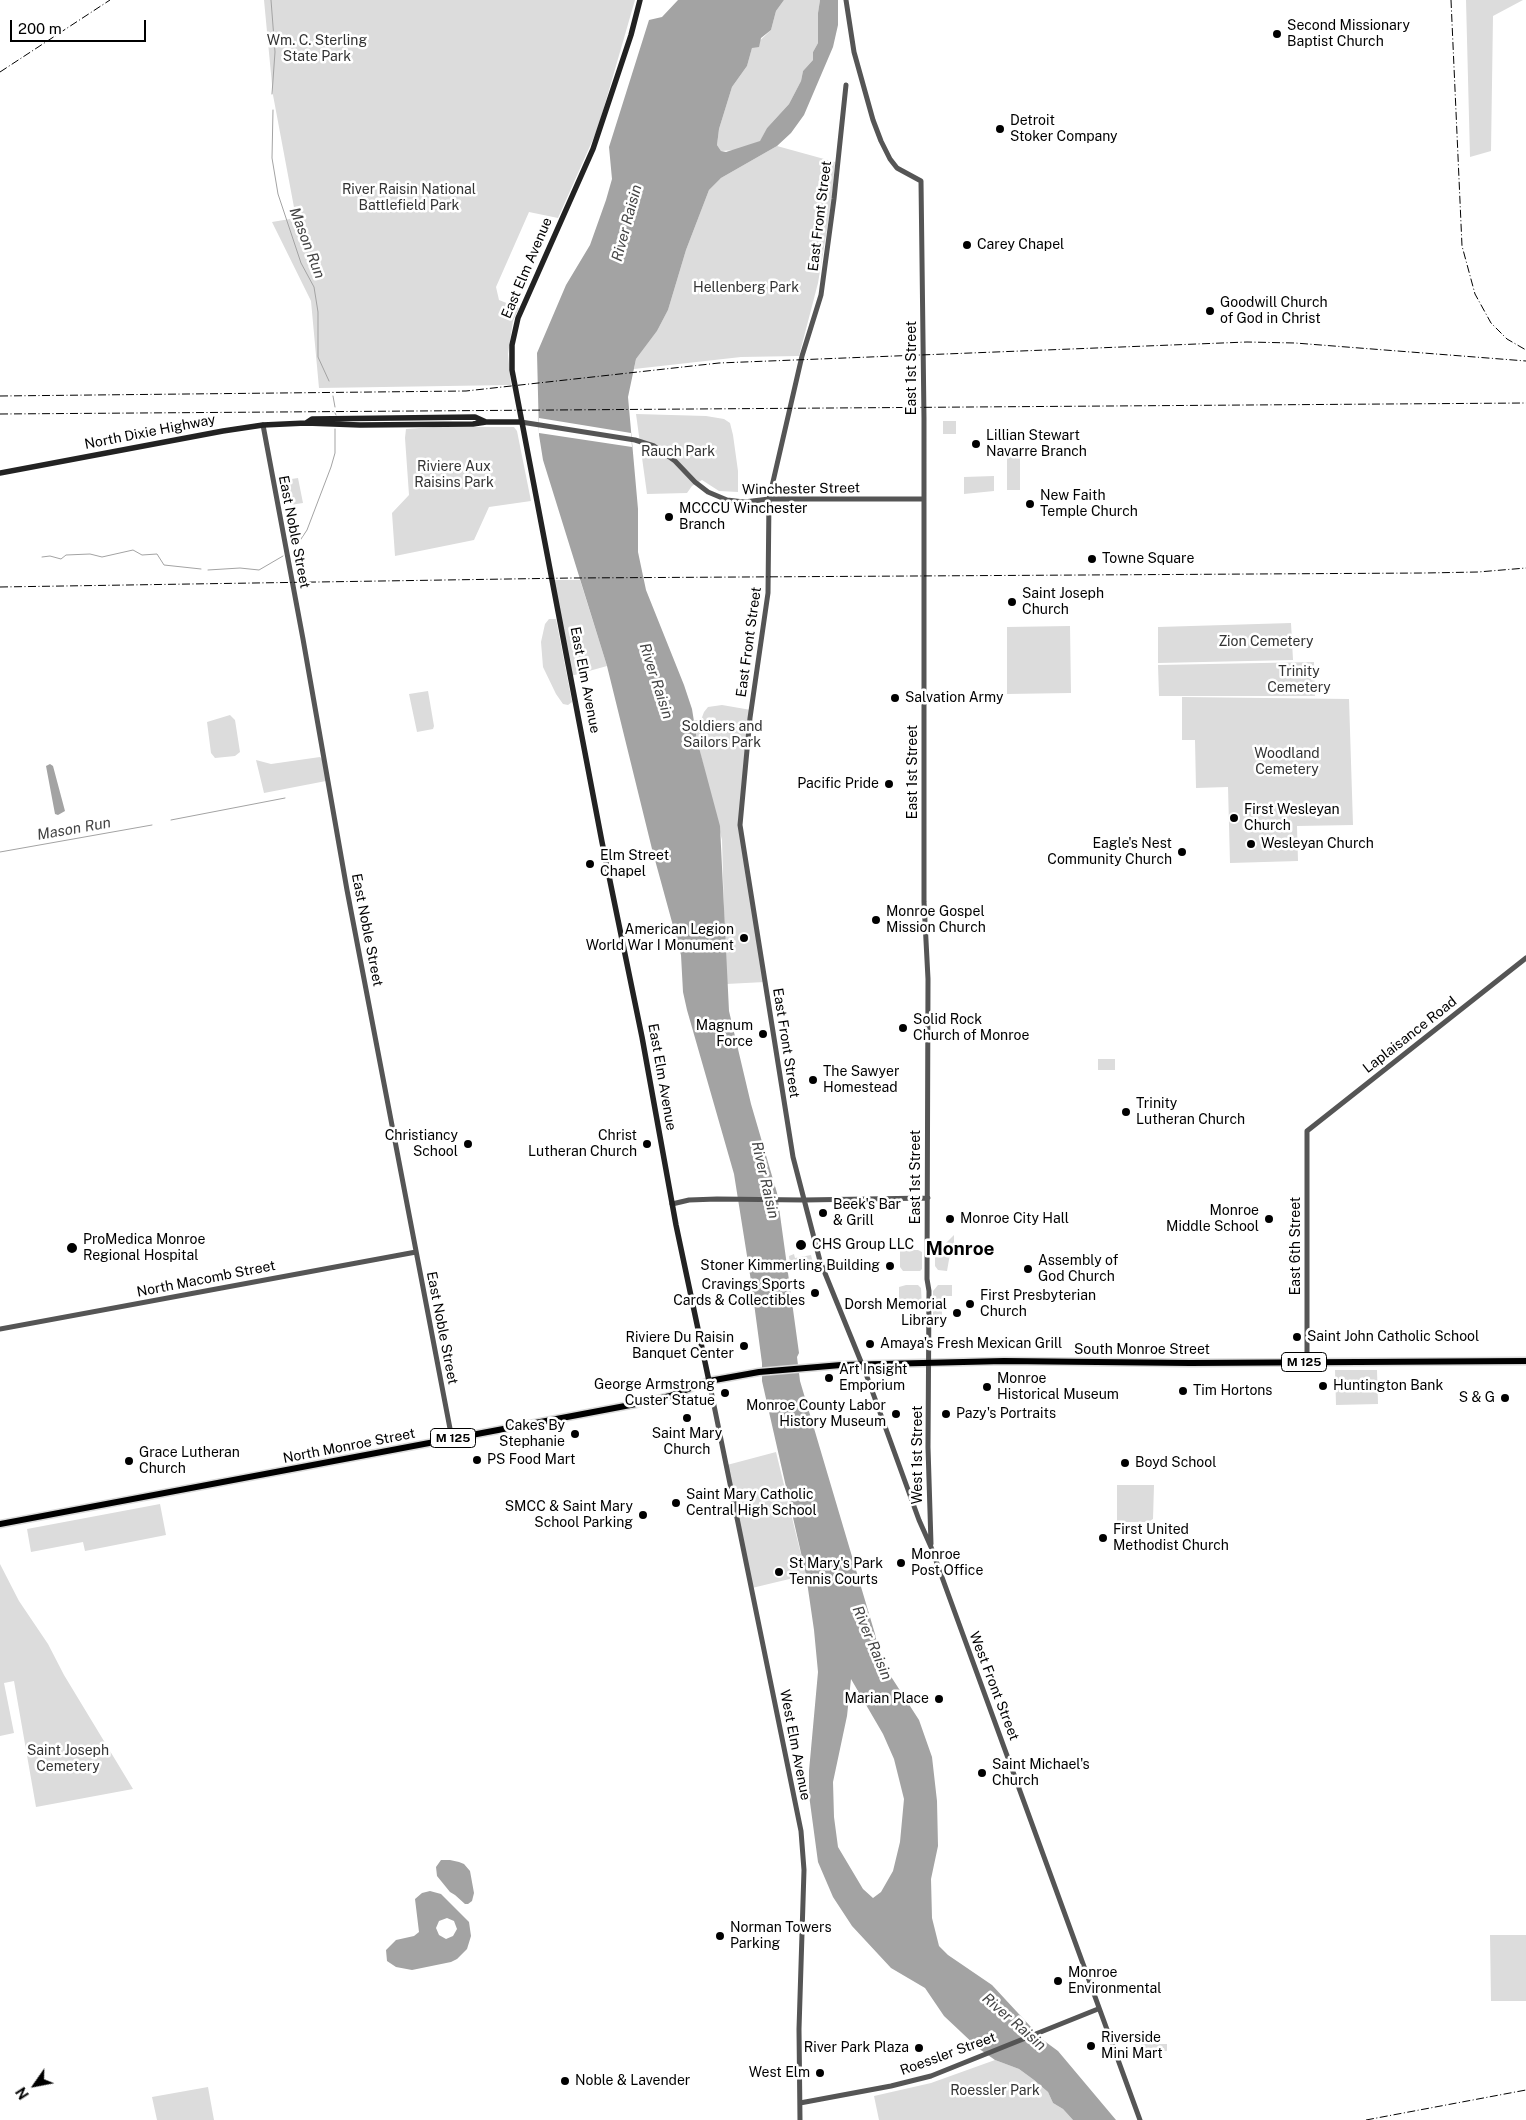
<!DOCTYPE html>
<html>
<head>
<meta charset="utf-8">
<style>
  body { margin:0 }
  #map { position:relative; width:1526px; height:2120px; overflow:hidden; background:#fff; font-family:"Public Sans",sans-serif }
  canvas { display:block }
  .north { position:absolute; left:10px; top:2060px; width:50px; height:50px; -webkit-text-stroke:4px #fff; paint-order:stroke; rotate:237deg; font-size:14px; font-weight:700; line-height:20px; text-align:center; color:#000 }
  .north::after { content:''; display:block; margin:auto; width:18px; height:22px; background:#000; clip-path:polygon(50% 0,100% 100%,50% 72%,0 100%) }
  .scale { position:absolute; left:10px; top:20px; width:136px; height:22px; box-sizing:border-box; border:2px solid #000; border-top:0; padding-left:6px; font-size:15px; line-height:18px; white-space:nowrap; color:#000; -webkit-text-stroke:4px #fff; paint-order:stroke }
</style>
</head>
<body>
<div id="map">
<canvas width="1526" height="2120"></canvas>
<div class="north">N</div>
<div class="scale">200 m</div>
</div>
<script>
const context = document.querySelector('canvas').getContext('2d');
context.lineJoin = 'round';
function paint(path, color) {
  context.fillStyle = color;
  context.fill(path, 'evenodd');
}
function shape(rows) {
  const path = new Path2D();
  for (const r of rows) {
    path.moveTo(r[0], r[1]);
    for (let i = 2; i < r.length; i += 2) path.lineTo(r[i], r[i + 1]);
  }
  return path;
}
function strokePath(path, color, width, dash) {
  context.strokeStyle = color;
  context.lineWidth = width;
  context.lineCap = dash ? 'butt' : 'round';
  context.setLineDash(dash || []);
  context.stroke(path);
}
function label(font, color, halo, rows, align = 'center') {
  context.font = font + ' "Public Sans",sans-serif';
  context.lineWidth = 5;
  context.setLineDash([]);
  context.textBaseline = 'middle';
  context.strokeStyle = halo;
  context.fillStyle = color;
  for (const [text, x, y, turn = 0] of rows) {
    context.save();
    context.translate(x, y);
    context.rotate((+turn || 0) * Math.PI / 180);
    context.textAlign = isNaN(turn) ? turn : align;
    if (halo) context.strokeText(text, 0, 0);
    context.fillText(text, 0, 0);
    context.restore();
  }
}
paint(shape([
  [264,0,635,0,598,128,558,218,529,212,496,287,499,300,519,308,513,321,508,354,511,385,319,388,311,301,272,222,296,218,273,95],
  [784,0,820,0,818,13,818,43,813,52,813,60,803,71,801,81,789,104,767,128,760,142,736,150,721,151,717,145,719,129,732,87,747,66,752,48,771,30,776,11],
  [1466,0,1523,0,1493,16,1491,151,1470,157],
  [777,146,835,162,832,200,818,283,799,356,741,357,634,369,636,359,657,331,668,310,686,250,709,190,721,178],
  [636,414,706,416,724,419,730,423,733,435,738,471,738,492,719,491,702,480,692,486,687,493,647,494],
  [943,421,956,421,956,434,943,434],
  [434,427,514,427,517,431,531,501,489,507,474,540,395,556,392,513,409,495,405,438,406,429],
  [1007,456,1020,456,1020,490,1007,490],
  [994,476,994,491,964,494,964,477],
  [298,478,303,503,290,505,285,480],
  [553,580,580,580,607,666,571,676],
  [549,619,556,619,572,702,568,705,563,704,556,694,543,667,541,642,545,624],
  [1291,623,1293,660,1158,663,1158,627],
  [1070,626,1071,693,1007,694,1007,627],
  [1314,662,1315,696,1159,696,1158,665],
  [428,691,434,726,433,729,417,732,409,694],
  [1182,697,1349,699,1353,825,1297,826,1298,861,1230,863,1228,787,1196,788,1195,740,1182,740],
  [722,705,751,710,740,825,765,982,726,984,722,840,697,740,694,720,701,720,704,712,708,707],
  [230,715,235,720,240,752,235,756,215,758,211,753,207,722],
  [320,757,323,760,326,781,264,793,256,760,271,764],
  [1098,1059,1115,1059,1115,1070,1098,1070],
  [954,1235,954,1254,950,1254,947,1271,938,1270,935,1266,935,1254],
  [900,1250,918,1250,922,1252,922,1269,920,1271,903,1271,900,1267],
  [794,1254,795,1258,811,1255,813,1263,790,1268,789,1256],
  [906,1285,918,1285,921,1288,922,1308,899,1309,899,1287],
  [938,1285,952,1285,952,1296,947,1296,947,1308,942,1308,942,1319,933,1320,933,1291],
  [1335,1370,1377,1370,1378,1404,1336,1405],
  [776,1452,806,1575,752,1588,727,1465],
  [1117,1485,1154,1485,1153,1519,1148,1522,1117,1522],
  [160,1504,166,1535,85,1551,83,1542,31,1552,27,1529],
  [0,1564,19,1601,48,1644,64,1675,133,1789,36,1807,14,1681,4,1683,14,1733,0,1736],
  [1490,1935,1526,1935,1526,2001,1491,2001],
  [1141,2044,1167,2044,1167,2051,1144,2051],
  [995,2060,1019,2069,1034,2080,1048,2092,1053,2103,1063,2109,1073,2120,879,2120,874,2096,931,2083],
  [208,2087,214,2120,157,2120,152,2097]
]), '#dcdcdc');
paint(shape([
  [678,0,784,0,776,11,771,30,761,38,759,47,752,48,747,66,732,87,719,129,717,145,721,151,726,152,760,141,767,128,789,104,801,81,803,71,813,60,813,52,818,43,818,13,820,0,838,0,838,25,833,47,804,115,791,133,777,146,721,178,709,190,686,250,668,310,657,331,636,359,628,397,638,509,638,552,646,590,684,685,692,709,697,740,720,826,729,1011,751,1104,777,1193,799,1353,797,1357,800,1381,875,1634,881,1661,919,1720,932,1757,937,1801,938,1846,931,1879,932,1918,939,1946,948,1955,992,1985,1043,2040,1058,2051,1116,2120,1073,2120,1063,2109,1053,2103,1048,2092,1034,2080,1019,2069,995,2060,978,2048,944,2016,925,1988,891,1968,852,1926,833,1897,818,1862,809,1795,809,1771,818,1672,814,1630,806,1575,762,1381,762,1363,751,1281,734,1174,687,1010,683,992,681,955,652,849,607,666,543,460,539,435,537,353,566,285,590,245,606,200,612,179,609,147,649,20,662,17],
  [851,1679,883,1734,894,1759,904,1799,900,1842,893,1871,881,1892,873,1898,863,1889,838,1847,834,1817,833,1782,847,1716],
  [50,764,53,766,65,811,58,815,55,814,46,766],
  [441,1860,450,1860,459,1862,464,1864,470,1871,474,1893,472,1901,468,1904,465,1904,455,1895,450,1892,437,1876,436,1867],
  [430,1891,441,1894,469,1922,471,1936,467,1949,457,1959,451,1962,412,1970,396,1967,387,1961,386,1950,396,1940,414,1936,419,1932,415,1899,422,1893],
  [447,1918,454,1921,457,1929,453,1936,446,1939,439,1935,436,1928,439,1921]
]), '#a3a3a3');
paint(shape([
  [539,418,631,433,632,447,539,433]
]), '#fff');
strokePath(shape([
  [271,0,275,52,272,94],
  [273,110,272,158,278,194,301,263,314,287,318,312,318,357,329,381],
  [333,396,335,407],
  [335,413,336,415],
  [295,548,307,530,331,467,335,453,335,429],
  [42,557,50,556,61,559,66,555,90,554,102,557,133,550,142,555,157,554,164,565,201,569],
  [208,570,240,568,259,570,283,556],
  [171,820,285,798],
  [0,852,152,825]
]), '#a3a3a3', 1);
const primary = shape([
  [0,1524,641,1403,670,1396,709,1381,759,1372,841,1365,1004,1361,1190,1363,1526,1361]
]);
strokePath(primary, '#dbdbdb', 9);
strokePath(shape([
  [846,0,854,52,873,120,881,141,890,159,897,168,921,181,924,419,924,902,928,979,927,1279,929,1291,928,1447,931,1544],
  [846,85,834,199,821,295,802,356,769,499,768,593,750,718,740,825,793,1157,820,1261,866,1374,919,1520,931,1547,1140,2120],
  [521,422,635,440,654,446,675,461,695,482,708,492,727,500,744,502,769,499,923,499],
  [263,425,303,639,347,890,452,1439],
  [672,1204,689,1200,717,1199,804,1200,928,1198],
  [0,1329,416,1252],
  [1307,1362,1307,1131,1526,958],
  [709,1381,801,1831,804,1870,799,2029,800,2120],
  [800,2103,891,2086,931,2076,1098,2009]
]), '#555', 5);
strokePath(shape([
  [640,0,631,35,593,149,518,318,512,345,512,370,602,842,642,1037,676,1225,709,1381],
  [306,423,312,419,475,417,486,422],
  [0,473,223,431,263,425,306,423,360,425,473,424,486,422,521,422]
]), '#222', 5.5);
strokePath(primary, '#000', 6);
strokePath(shape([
  [1451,0,1462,246,1475,294,1491,323,1507,339,1526,350],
  [0,72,110,0],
  [0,396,466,391,719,363,1247,342,1295,343,1526,361],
  [0,414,1526,403],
  [0,587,572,578,1425,573,1478,572,1526,568],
  [1366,2120,1526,2090]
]), '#000', 1, [8, 2.5, 1, 2.5]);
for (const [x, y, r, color] of [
  [1277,34,5,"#000"],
  [1000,129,5,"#000"],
  [967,245,5,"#000"],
  [1210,311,5,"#000"],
  [976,444,5,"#000"],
  [1030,504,5,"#000"],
  [669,517,5,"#000"],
  [1092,559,5,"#000"],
  [1012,602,5,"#000"],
  [895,698,5,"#000"],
  [889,784,5,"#000"],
  [1234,818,5,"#000"],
  [1251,844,5,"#000"],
  [1182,852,5,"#000"],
  [590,864,5,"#000"],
  [876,920,5,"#000"],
  [744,938,5,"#000"],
  [903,1028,5,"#000"],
  [763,1034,5,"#000"],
  [813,1080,5,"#000"],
  [1126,1112,5,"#000"],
  [468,1144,5,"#000"],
  [647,1144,5,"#000"],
  [823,1213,5,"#000"],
  [950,1219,5,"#000"],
  [1269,1219,5,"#000"],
  [801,1245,6,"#000"],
  [72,1248,6,"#000"],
  [890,1266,5,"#000"],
  [1028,1269,5,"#000"],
  [815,1293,5,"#000"],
  [970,1304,5,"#000"],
  [957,1313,5,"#000"],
  [1297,1337,5,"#000"],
  [870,1344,5,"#000"],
  [744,1346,5,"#000"],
  [829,1378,5,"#000"],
  [1323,1386,5,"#000"],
  [987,1387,5,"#000"],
  [1183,1391,5,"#000"],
  [725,1393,5,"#000"],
  [1505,1398,5,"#000"],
  [896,1414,5,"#000"],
  [946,1414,5,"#000"],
  [687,1418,5,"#000"],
  [575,1434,5,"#000"],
  [477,1460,5,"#000"],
  [129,1461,5,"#000"],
  [1125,1463,5,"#000"],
  [676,1503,5,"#000"],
  [643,1515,5,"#000"],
  [1103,1538,5,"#000"],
  [901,1563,5,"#000"],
  [779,1572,5,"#000"],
  [939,1699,5,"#000"],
  [982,1773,5,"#000"],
  [720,1936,5,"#000"],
  [1058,1981,5,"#000"],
  [1091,2046,5,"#000"],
  [919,2048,5,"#000"],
  [820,2073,5,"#000"],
  [565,2081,5,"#000"]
]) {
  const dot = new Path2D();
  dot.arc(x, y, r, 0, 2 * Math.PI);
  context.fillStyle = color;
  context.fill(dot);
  strokePath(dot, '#fff', 2);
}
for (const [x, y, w] of [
  [1304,1362,45],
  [453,1438,45]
]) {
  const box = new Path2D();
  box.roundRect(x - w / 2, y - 9.5, w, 19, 4);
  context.fillStyle = '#fff';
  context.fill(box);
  strokePath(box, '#000', 1);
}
label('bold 12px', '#000', null, [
  ["M 125",1304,1362],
  ["M 125",453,1438]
]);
label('14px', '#000', '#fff', [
  ["Second Missionary",1287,26],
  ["Baptist Church",1287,42],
  ["Detroit",1010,121],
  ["Stoker Company",1010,137],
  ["Carey Chapel",977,245],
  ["Goodwill Church",1220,303],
  ["of God in Christ",1220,319],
  ["Lillian Stewart",986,436],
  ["Navarre Branch",986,452],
  ["New Faith",1040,496],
  ["Temple Church",1040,512],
  ["MCCCU Winchester",679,509],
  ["Branch",679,525],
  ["Towne Square",1102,559],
  ["Saint Joseph",1022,594],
  ["Church",1022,610],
  ["Salvation Army",905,698],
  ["Pacific Pride",879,784,"right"],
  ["First Wesleyan",1244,810],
  ["Church",1244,826],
  ["Eagle's Nest",1172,844,"right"],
  ["Community Church",1172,860,"right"],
  ["Wesleyan Church",1261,844],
  ["Elm Street",600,856],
  ["Chapel",600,872],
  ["Monroe Gospel",886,912],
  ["Mission Church",886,928],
  ["American Legion",734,930,"right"],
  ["World War I Monument",734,946,"right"],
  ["Solid Rock",913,1020],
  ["Church of Monroe",913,1036],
  ["Magnum",753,1026,"right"],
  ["Force",753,1042,"right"],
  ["The Sawyer",823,1072],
  ["Homestead",823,1088],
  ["Trinity",1136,1104],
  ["Lutheran Church",1136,1120],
  ["Christiancy",458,1136,"right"],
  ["School",458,1152,"right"],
  ["Christ",637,1136,"right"],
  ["Lutheran Church",637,1152,"right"],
  ["Beek's Bar",833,1205],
  ["& Grill",833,1221],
  ["Monroe",1259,1211,"right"],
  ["Middle School",1259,1227,"right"],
  ["Monroe City Hall",960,1219],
  ["ProMedica Monroe",83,1240],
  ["Regional Hospital",83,1256],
  ["CHS Group LLC",812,1245],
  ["Assembly of",1038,1261],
  ["God Church",1038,1277],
  ["Stoner Kimmerling Building",880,1266,"right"],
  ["Cravings Sports",805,1285,"right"],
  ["Cards & Collectibles",805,1301,"right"],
  ["First Presbyterian",980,1296],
  ["Church",980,1312],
  ["Dorsh Memorial",947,1305,"right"],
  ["Library",947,1321,"right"],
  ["Saint John Catholic School",1307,1337],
  ["Riviere Du Raisin",734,1338,"right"],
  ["Banquet Center",734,1354,"right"],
  ["Amaya's Fresh Mexican Grill",880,1344],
  ["Art Insight",839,1370],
  ["Emporium",839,1386],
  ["Monroe",997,1379],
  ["Historical Museum",997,1395],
  ["George Armstrong",715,1385,"right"],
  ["Custer Statue",715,1401,"right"],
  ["Huntington Bank",1333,1386],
  ["Tim Hortons",1193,1391],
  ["S & G",1495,1398,"right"],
  ["Monroe County Labor",886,1406,"right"],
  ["History Museum",886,1422,"right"],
  ["Pazy's Portraits",956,1414],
  ["Cakes By",565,1426,"right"],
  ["Stephanie",565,1442,"right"],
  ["Saint Mary",687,1434,"center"],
  ["Church",687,1450,"center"],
  ["Grace Lutheran",139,1453],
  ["Church",139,1469],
  ["PS Food Mart",487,1460],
  ["Boyd School",1135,1463],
  ["Saint Mary Catholic",686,1495],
  ["Central High School",686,1511],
  ["SMCC & Saint Mary",633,1507,"right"],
  ["School Parking",633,1523,"right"],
  ["First United",1113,1530],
  ["Methodist Church",1113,1546],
  ["Monroe",911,1555],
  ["Post Office",911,1571],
  ["St Mary's Park",789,1564],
  ["Tennis Courts",789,1580],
  ["Marian Place",929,1699,"right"],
  ["Saint Michael's",992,1765],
  ["Church",992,1781],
  ["Norman Towers",730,1928],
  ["Parking",730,1944],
  ["Monroe",1068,1973],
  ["Environmental",1068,1989],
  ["Riverside",1101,2038],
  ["Mini Mart",1101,2054],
  ["River Park Plaza",909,2048,"right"],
  ["West Elm",810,2073,"right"],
  ["Noble & Lavender",575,2081]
], 'left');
label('14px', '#333', '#fff', [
  ["Wm. C. Sterling",317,41],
  ["State Park",317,57],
  ["River Raisin National",409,190],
  ["Battlefield Park",409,206],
  ["Hellenberg Park",746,288],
  ["Rauch Park",678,452],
  ["Riviere Aux",454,467],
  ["Raisins Park",454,483],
  ["Zion Cemetery",1266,642],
  ["Trinity",1299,672],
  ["Cemetery",1299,688],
  ["Soldiers and",722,727],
  ["Sailors Park",722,743],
  ["Woodland",1287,754],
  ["Cemetery",1287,770],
  ["Saint Joseph",68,1751],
  ["Cemetery",68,1767],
  ["Roessler Park",995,2091]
]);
label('14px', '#000', '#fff', [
  ["East Front Street",820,216,-83],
  ["East Elm Avenue",527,268,-67],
  ["East 1st Street",912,368,-90],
  ["North Dixie Highway",150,432,-11],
  ["Winchester Street",801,489,-1],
  ["East Noble Street",294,532,79],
  ["East Front Street",749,642,-82],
  ["East Elm Avenue",585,680,79],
  ["East 1st Street",913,772,-90],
  ["East Noble Street",367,930,79],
  ["Laplaisance Road",1410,1035,-38],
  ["East Front Street",786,1043,81],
  ["East Elm Avenue",662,1077,80],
  ["East 1st Street",916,1177,-90],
  ["East 6th Street",1296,1246,-90],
  ["North Macomb Street",206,1279,-11],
  ["East Noble Street",442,1328,79],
  ["South Monroe Street",1142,1350],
  ["North Monroe Street",349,1446,-11],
  ["West 1st Street",918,1455,-90],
  ["West Front Street",994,1686,69],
  ["West Elm Avenue",795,1745,79],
  ["Roessler Street",948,2054,-20]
]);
label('italic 15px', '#444', '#fff', [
  ["River Raisin",627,223,-75],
  ["Mason Run",307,243,69],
  ["River Raisin",656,681,72],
  ["Mason Run",74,829,-10],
  ["River Raisin",765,1180,77],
  ["River Raisin",872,1643,67],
  ["River Raisin",1014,2022,41]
]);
label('bold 19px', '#000', '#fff', [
  ["Monroe",960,1249]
]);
</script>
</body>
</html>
